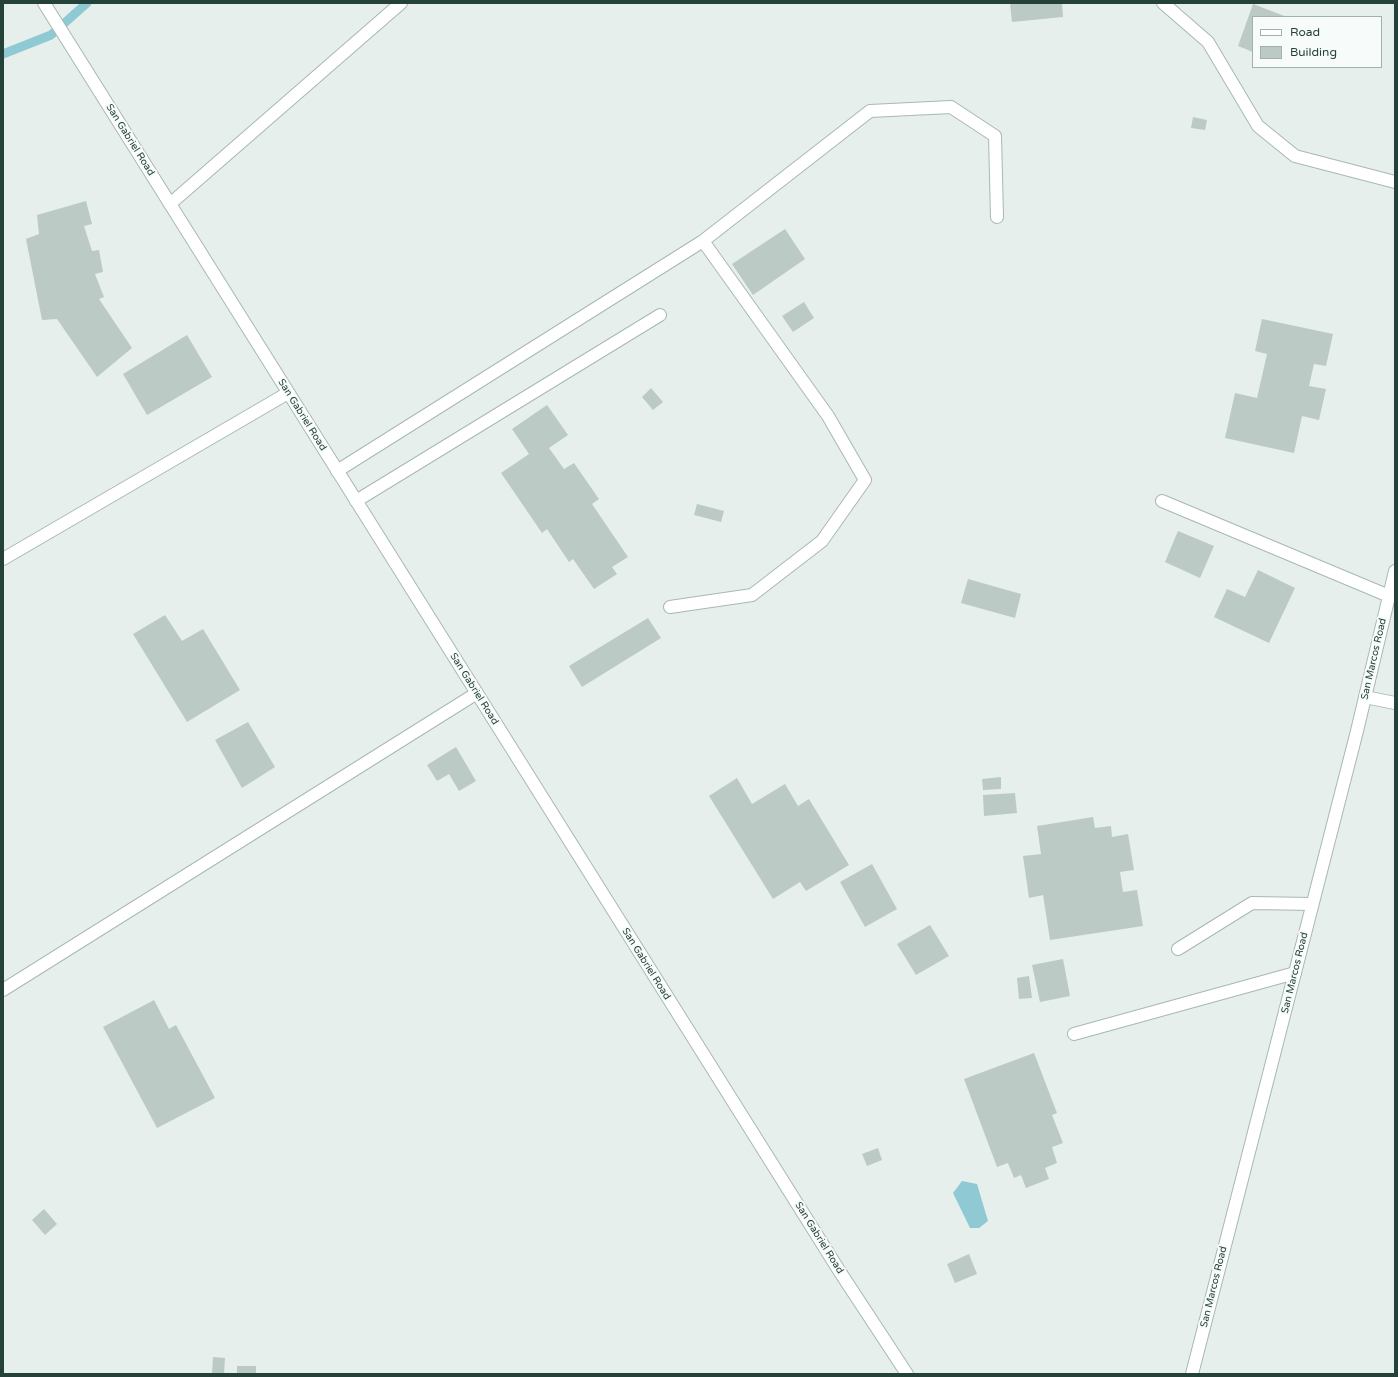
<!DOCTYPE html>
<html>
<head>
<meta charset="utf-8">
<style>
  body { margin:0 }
  #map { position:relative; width:1398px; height:1377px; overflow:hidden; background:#e6efeb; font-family:"Varela Round",sans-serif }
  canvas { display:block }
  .frame { position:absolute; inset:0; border:4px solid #24423a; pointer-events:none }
  .legend { position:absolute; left:1252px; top:16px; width:130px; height:52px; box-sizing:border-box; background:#f7fbf9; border:1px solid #a3b1ad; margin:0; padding:5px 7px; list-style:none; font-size:12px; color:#24423a }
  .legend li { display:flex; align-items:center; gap:8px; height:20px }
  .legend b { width:20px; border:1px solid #a3b1ad }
</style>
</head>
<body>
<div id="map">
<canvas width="1398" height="1377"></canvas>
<div class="frame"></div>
<ul class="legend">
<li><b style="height:5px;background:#fff"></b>Road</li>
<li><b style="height:11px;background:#bbcac4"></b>Building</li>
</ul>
</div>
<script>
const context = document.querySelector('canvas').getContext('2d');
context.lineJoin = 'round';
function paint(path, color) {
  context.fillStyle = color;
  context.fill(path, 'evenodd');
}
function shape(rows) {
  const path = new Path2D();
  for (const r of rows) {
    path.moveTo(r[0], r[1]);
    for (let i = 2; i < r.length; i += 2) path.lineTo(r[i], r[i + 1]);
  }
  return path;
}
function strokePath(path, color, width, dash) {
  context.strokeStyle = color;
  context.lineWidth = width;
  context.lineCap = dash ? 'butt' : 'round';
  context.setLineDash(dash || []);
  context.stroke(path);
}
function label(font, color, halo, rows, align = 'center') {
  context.font = font + ' "Varela Round",sans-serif';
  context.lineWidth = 4;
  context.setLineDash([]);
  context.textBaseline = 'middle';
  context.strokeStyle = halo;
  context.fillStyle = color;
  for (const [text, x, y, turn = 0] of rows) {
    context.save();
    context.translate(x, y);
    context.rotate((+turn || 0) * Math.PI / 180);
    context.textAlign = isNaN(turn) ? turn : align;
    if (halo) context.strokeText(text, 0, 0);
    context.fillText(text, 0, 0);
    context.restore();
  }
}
paint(shape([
  [962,1181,977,1184,988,1221,979,1228,970,1228,953,1193]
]), '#8ec9d4');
strokePath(shape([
  [3,54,51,35,87,3]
]), '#8ec9d4', 9);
paint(shape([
  [1010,3,1062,3,1063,17,1012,22],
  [1253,4,1287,17,1253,17,1253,52,1238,46],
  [1193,117,1207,120,1205,130,1191,128],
  [86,201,92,224,84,226,92,251,99,250,103,272,95,274,104,297,99,299,132,348,97,377,57,319,42,320,26,239,39,234,37,215],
  [785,229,805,259,753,295,732,264],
  [804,302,814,318,793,332,782,316],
  [1262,319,1333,334,1326,366,1314,364,1309,386,1326,389,1319,420,1302,416,1294,453,1225,438,1235,393,1257,398,1267,354,1255,351],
  [187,335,212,377,147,415,123,374],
  [651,388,663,402,653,410,642,397],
  [547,405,568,435,549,448,564,469,574,463,599,499,592,504,628,557,612,567,617,574,594,589,573,559,569,562,547,529,542,533,501,473,529,454,512,429],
  [697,504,724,511,721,522,694,515],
  [1178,531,1214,546,1200,578,1165,562],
  [1258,570,1295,588,1269,643,1214,617,1227,589,1245,597],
  [968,579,1021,594,1015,618,961,603],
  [165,615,182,641,203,629,240,690,187,722,133,634],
  [648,618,661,638,582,687,569,666],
  [248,722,275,767,242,788,215,740],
  [456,747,476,781,459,791,449,774,437,781,427,765],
  [1001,777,1001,789,983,790,982,779],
  [737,778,752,804,785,784,798,806,809,799,849,865,806,891,800,882,773,899,709,796],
  [1015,793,1017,813,984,816,983,795],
  [1093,817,1095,828,1111,826,1112,837,1128,834,1134,870,1120,872,1123,892,1137,890,1143,926,1050,940,1043,895,1029,898,1023,856,1041,854,1037,826],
  [872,864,897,909,865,927,840,882],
  [930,925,949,956,916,975,897,944],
  [1063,959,1070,996,1040,1002,1032,965],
  [1029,976,1032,998,1019,999,1017,978],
  [154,1000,169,1029,176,1025,215,1098,157,1128,103,1027],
  [1034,1053,1057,1113,1052,1115,1063,1143,1052,1147,1057,1163,1045,1168,1049,1179,1026,1188,1021,1175,1014,1178,1008,1163,997,1167,964,1079],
  [878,1148,882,1160,867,1166,862,1154],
  [44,1209,57,1224,45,1235,32,1220],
  [969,1254,977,1274,955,1283,947,1264],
  [213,1357,225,1358,224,1374,212,1374],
  [237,1366,256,1366,256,1374,237,1374]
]), '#bbcac4');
const minor = shape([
  [1163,3,1208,42,1258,126,1295,156,1395,182],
  [170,204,401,3],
  [703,241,870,111,951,107,995,136,997,217],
  [337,471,703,241,828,416,865,480,822,541,752,595,670,607],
  [356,501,660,315],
  [1162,501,1389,596],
  [3,559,288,393],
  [1365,697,1395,703],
  [1178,949,1252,903,1312,904],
  [3,990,477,693],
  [1074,1034,1295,973]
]);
const tertiary = shape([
  [44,3,840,1272,907,1374],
  [1192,1374,1357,731,1395,571]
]);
strokePath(minor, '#a8b8b2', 14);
strokePath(tertiary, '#a8b8b2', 14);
strokePath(minor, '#fff', 12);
strokePath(tertiary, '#fff', 12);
label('10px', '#24423a', '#f7fbf9', [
  ["San Gabriel Road",130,140,58],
  ["San Gabriel Road",302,415,58],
  ["San Marcos Road",1374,659,-77],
  ["San Gabriel Road",474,689,58],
  ["San Gabriel Road",646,964,58],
  ["San Marcos Road",1295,973,-76],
  ["San Gabriel Road",819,1238,58],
  ["San Marcos Road",1214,1287,-76]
]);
</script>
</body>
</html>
